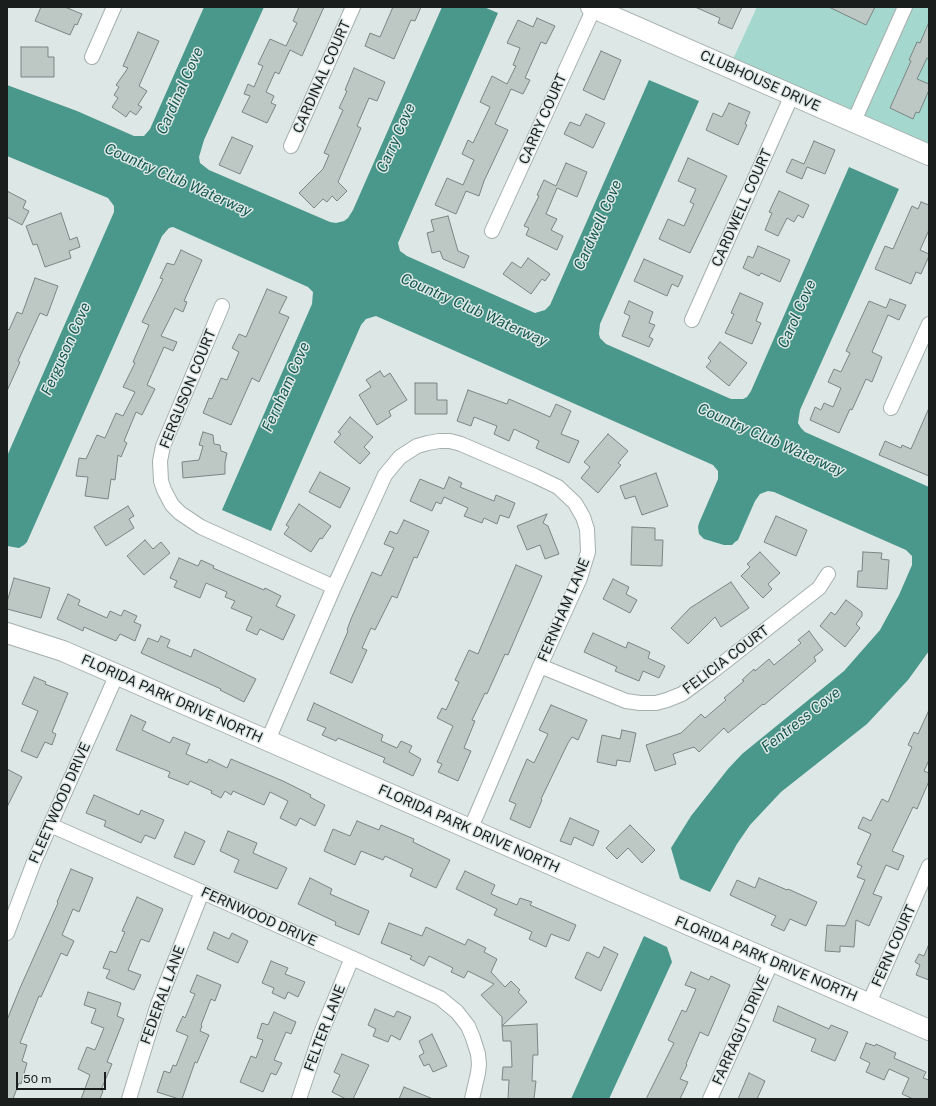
<!DOCTYPE html>
<html>
<head>
<meta charset="utf-8">
<style>
  body { margin:0 }
  #map { position:relative; width:936px; height:1106px; overflow:hidden; background:#dde8e6; font-family:"Public Sans",sans-serif }
  canvas { display:block }
  .frame { position:absolute; inset:0; border:8px solid #1a1e1d; pointer-events:none }
  .scale { position:absolute; left:16px; top:1072px; width:90px; height:18px; box-sizing:border-box; border:2px solid #1a1e1d; border-top:0; padding-left:5px; font-size:12px; line-height:14px; white-space:nowrap; color:#1a1e1d; -webkit-text-stroke:3px #dde8e6; paint-order:stroke }
</style>
</head>
<body>
<div id="map">
<canvas width="936" height="1106"></canvas>
<div class="frame"></div>
<div class="scale">50 m</div>
</div>
<script>
const context = document.querySelector('canvas').getContext('2d');
context.lineJoin = 'round';
function paint(path, color) {
  context.fillStyle = color;
  context.fill(path, 'evenodd');
}
function shape(rows) {
  const path = new Path2D();
  for (const r of rows) {
    path.moveTo(r[0], r[1]);
    for (let i = 2; i < r.length; i += 2) path.lineTo(r[i], r[i + 1]);
  }
  return path;
}
function strokePath(path, color, width, dash) {
  context.strokeStyle = color;
  context.lineWidth = width;
  context.lineCap = dash ? 'butt' : 'round';
  context.setLineDash(dash || []);
  context.stroke(path);
}
function label(font, color, halo, rows, align = 'center') {
  context.font = font + ' "Public Sans",sans-serif';
  context.lineWidth = 3;
  context.setLineDash([]);
  context.textBaseline = 'middle';
  context.strokeStyle = halo;
  context.fillStyle = color;
  for (const [text, x, y, turn = 0] of rows) {
    context.save();
    context.translate(x, y);
    context.rotate((+turn || 0) * Math.PI / 180);
    context.textAlign = isNaN(turn) ? turn : align;
    if (halo) context.strokeText(text, 0, 0);
    context.fillText(text, 0, 0);
    context.restore();
  }
}
paint(shape([
  [757,7,929,7,929,145,733,59]
]), '#a4d7cd');
paint(shape([
  [204,7,264,7,204,140,199,157,200,163,209,170,330,222,336,223,344,221,348,218,353,210,442,7,484,7,498,13,398,243,400,251,407,256,535,313,545,310,550,305,649,80,699,101,600,324,599,334,600,338,606,344,731,399,743,399,747,397,751,391,849,167,899,189,800,410,798,423,801,428,805,432,929,487,929,651,908,680,867,724,781,792,750,825,737,844,710,892,680,879,671,848,691,816,728,769,742,754,844,671,880,630,899,595,912,565,912,556,906,550,774,492,768,491,760,494,755,501,738,540,735,542,732,545,724,545,704,539,699,534,698,527,699,523,718,479,718,471,713,465,376,316,366,319,361,325,271,531,222,510,312,304,313,292,308,287,173,227,169,228,162,236,27,542,24,545,19,548,7,546,7,456,114,212,114,206,108,198,7,156,7,85,77,111,134,136,144,136,150,129],
  [644,936,667,947,672,962,609,1099,571,1099]
]), '#4a988b');
const building = shape([
  [41,7,65,7,82,14,77,25,75,24,70,35,35,21,41,7],
  [299,7,324,7,302,56,290,50,279,74,275,72,266,92,274,96,271,103,276,105,267,123,242,112,250,96,244,94,248,84,254,87,263,66,258,64,270,39,286,46,297,23,293,21,299,7],
  [393,7,421,7,415,21,411,20,394,59,365,46,370,33,380,37,393,7],
  [695,7,742,7,732,29,718,23,720,18,695,7],
  [829,7,875,7,866,25,829,7],
  [537,18,555,26,546,44,541,42,525,78,530,80,523,94,511,89,495,124,508,130,484,181,479,196,466,191,456,214,435,205,447,178,463,185,474,160,462,154,468,140,473,143,490,107,480,102,492,76,507,84,516,66,513,65,520,48,507,43,518,20,533,27,537,18],
  [929,22,929,59,927,58,917,79,929,84,929,90,919,113,916,112,913,119,890,108,911,61,909,60,917,42,920,43,929,22],
  [138,32,159,41,139,86,147,91,138,105,142,107,136,115,130,111,126,117,112,107,118,98,114,95,119,87,116,85,128,68,123,66,138,32],
  [21,47,48,47,48,57,54,57,54,77,21,77,21,47],
  [601,51,621,60,604,100,583,90,601,51],
  [354,68,385,82,377,101,369,98,357,126,361,128,338,182,347,191,337,201,332,196,327,202,323,199,314,208,299,193,323,169,329,155,324,153,343,110,339,108,347,91,345,90,354,68],
  [729,103,750,112,745,124,747,125,738,145,706,130,713,113,722,117,729,103],
  [586,114,605,123,593,148,564,134,570,122,580,126,586,114],
  [232,137,253,146,240,174,219,165,232,137],
  [814,141,835,150,825,174,807,167,802,179,786,172,792,159,804,164,814,141],
  [688,158,727,176,690,253,659,239,668,219,684,226,694,204,690,202,696,189,678,181,688,158],
  [566,163,587,172,577,197,557,188,546,214,557,219,551,230,563,236,557,250,526,235,529,228,524,226,539,196,537,195,544,180,556,186,566,163],
  [7,191,26,201,23,208,29,211,22,225,7,217,7,191],
  [779,191,809,205,803,218,798,215,794,222,787,218,778,236,765,230,772,213,769,212,779,191],
  [921,202,929,205,929,230,920,250,929,254,929,256,921,274,916,272,911,284,875,269,885,246,893,249,912,206,918,209,921,202],
  [61,213,70,240,77,237,80,247,69,251,71,258,45,267,37,244,33,245,26,226,61,213],
  [448,216,458,251,469,256,464,268,443,259,440,251,432,253,427,233,434,231,431,220,448,216],
  [758,246,790,260,780,282,761,273,759,276,743,268,748,256,753,258,758,246],
  [181,250,202,260,184,301,187,302,183,312,175,308,161,336,177,342,173,351,164,347,147,385,155,389,142,415,136,412,124,441,127,443,121,457,118,455,115,480,111,479,108,499,85,496,88,477,76,476,79,458,86,459,97,435,105,438,116,413,123,416,135,392,123,387,135,363,133,362,149,325,142,322,163,279,160,278,167,263,174,265,181,250],
  [528,258,550,274,545,281,542,279,531,294,503,274,512,262,521,268,528,258],
  [644,259,683,276,678,287,672,284,667,296,634,281,644,259],
  [35,278,58,286,47,316,40,313,18,361,20,362,7,391,7,328,9,330,17,312,22,314,35,278],
  [267,289,287,297,279,313,289,317,259,382,252,378,231,425,203,413,209,398,212,399,221,378,227,380,239,352,232,348,239,334,246,337,267,289],
  [740,293,763,303,756,321,761,323,752,344,725,333,734,314,731,313,740,293],
  [890,299,906,305,899,320,888,315,872,352,882,357,872,382,866,379,852,410,850,409,839,433,810,420,815,407,821,410,824,403,833,407,841,388,828,382,834,369,841,372,850,353,846,351,869,301,886,308,890,299],
  [629,301,653,312,649,323,655,325,649,337,653,339,649,347,622,336,630,316,624,313,629,301],
  [720,342,747,363,729,386,706,367,711,361,708,358,720,342],
  [380,371,384,377,390,373,407,400,389,411,391,416,377,425,359,395,371,387,366,380,380,371],
  [415,383,437,383,437,400,447,400,447,414,415,414,415,383],
  [468,390,507,404,509,399,550,417,556,404,571,411,561,434,579,441,569,463,536,448,539,441,514,429,509,441,494,434,497,426,474,417,471,426,457,421,468,390],
  [929,408,929,476,879,455,885,441,901,448,902,445,911,449,929,408],
  [350,417,373,437,364,447,370,453,360,464,334,442,341,434,338,432,350,417],
  [203,432,213,435,214,444,220,445,221,451,227,453,225,463,225,474,183,478,182,462,199,460,203,446,199,445,203,432],
  [608,434,628,451,618,463,621,465,598,493,581,478,590,467,584,462,608,434],
  [320,472,350,488,340,508,309,492,320,472],
  [656,473,668,506,642,515,635,496,625,499,620,486,656,473],
  [449,477,462,483,460,487,494,501,496,495,515,503,509,518,500,515,497,524,484,518,482,523,464,516,468,508,444,497,441,504,436,502,432,511,410,501,420,479,444,489,449,477],
  [299,504,331,526,322,539,320,538,311,552,284,534,289,527,286,525,299,504],
  [128,506,134,516,129,519,134,528,106,546,94,527,128,506],
  [547,514,543,523,548,526,559,554,545,559,540,545,527,550,517,526,547,514],
  [776,516,807,530,796,556,764,542,776,516],
  [404,520,429,531,417,558,414,557,397,598,392,596,375,630,371,628,362,648,367,650,352,683,330,673,348,631,347,630,351,619,372,572,381,576,394,548,384,544,390,531,397,534,404,520],
  [632,527,655,528,655,540,663,540,662,566,631,565,632,527],
  [145,540,153,549,161,542,170,553,144,575,127,556,145,540],
  [760,552,780,573,768,584,772,589,763,598,741,576,750,567,747,564,760,552],
  [863,552,882,553,881,559,889,560,887,589,857,587,858,571,862,571,863,552],
  [179,558,198,566,201,560,214,566,213,568,264,590,265,588,281,596,276,606,295,615,283,640,260,629,257,635,246,630,252,617,231,608,235,601,225,597,227,592,206,583,200,598,174,587,177,581,170,578,179,558],
  [516,565,542,576,508,655,505,654,487,694,485,693,472,720,475,721,464,748,471,751,458,781,438,772,442,764,437,762,453,726,437,718,442,708,446,710,459,682,455,680,469,650,478,654,516,565],
  [14,578,50,588,41,618,7,609,7,602,14,578],
  [613,579,629,587,626,594,637,600,630,613,603,599,613,579],
  [731,582,749,608,721,627,715,617,688,644,671,628,690,608,731,582],
  [68,594,80,600,78,605,107,618,110,611,121,616,124,610,137,616,134,622,141,625,135,641,120,634,116,641,84,627,83,631,57,619,68,594],
  [846,600,862,612,862,616,856,624,860,628,845,647,820,626,831,612,835,615,846,600],
  [809,631,823,650,814,657,816,661,764,705,763,704,728,733,724,728,699,752,694,747,673,754,676,764,655,771,646,745,681,733,701,714,705,718,726,700,724,698,744,681,742,680,754,669,755,671,769,659,774,665,801,643,798,640,809,631],
  [593,633,626,648,628,642,650,652,648,658,665,666,659,678,643,671,639,681,615,671,617,667,584,652,593,633],
  [161,636,170,640,167,647,191,657,194,649,256,679,244,702,220,690,221,689,141,653,148,638,158,642,161,636],
  [34,677,46,682,45,684,68,693,52,732,56,734,52,745,45,742,37,758,21,751,38,711,22,704,34,677],
  [314,703,383,735,381,741,397,748,401,741,412,746,409,752,421,759,413,776,383,762,385,758,338,738,336,741,322,735,326,728,307,720,314,703],
  [551,705,587,720,578,740,572,737,568,743,541,799,542,800,530,828,510,819,516,804,509,801,527,759,534,763,548,734,539,730,551,705],
  [929,710,929,760,924,771,929,773,929,781,917,809,913,807,892,851,904,856,898,870,886,865,873,894,882,897,869,926,856,920,854,947,840,946,840,952,825,951,827,925,845,926,865,880,857,877,862,866,857,864,871,834,858,828,863,817,871,821,882,799,888,802,912,747,908,745,914,732,918,734,929,710],
  [131,715,146,722,142,730,170,743,173,737,190,744,186,754,207,763,209,759,227,768,231,759,283,781,311,795,310,797,325,805,315,826,300,818,296,826,280,818,288,801,270,792,264,805,233,791,231,795,225,791,221,798,211,793,212,791,190,781,188,785,168,777,170,772,116,750,131,715],
  [622,730,636,733,630,762,617,760,616,766,597,762,602,735,620,739,622,730],
  [7,769,22,777,7,807,7,769],
  [94,795,139,815,141,810,164,820,155,839,145,835,141,843,104,826,106,821,86,813,94,795],
  [570,818,599,831,593,846,574,837,571,845,560,841,570,818],
  [357,821,379,830,381,825,414,839,413,842,450,860,436,888,410,876,413,869,385,856,383,860,361,851,355,865,324,851,333,829,350,836,357,821],
  [630,825,655,850,642,863,628,848,617,859,606,848,630,825],
  [228,831,257,843,253,853,287,868,277,889,234,872,239,860,220,851,228,831],
  [185,832,205,841,194,865,174,857,185,832],
  [71,869,93,878,79,912,73,909,62,935,74,941,67,956,61,953,41,997,39,996,20,1043,27,1045,22,1061,27,1063,21,1084,19,1083,13,1099,7,1099,7,1020,20,988,58,903,57,902,71,869],
  [465,871,495,885,491,894,517,905,520,898,532,902,530,905,576,925,569,941,551,934,546,947,529,939,532,932,494,915,497,909,456,889,465,871],
  [310,878,332,889,330,894,369,911,359,935,335,925,336,922,298,904,310,878],
  [759,878,787,890,788,889,817,902,806,926,790,919,784,931,771,925,776,916,730,895,737,880,755,888,759,878],
  [137,897,163,909,149,942,141,939,128,970,141,975,134,990,106,978,110,970,103,968,110,951,116,953,125,932,122,931,137,897],
  [389,923,422,936,426,927,465,945,468,939,486,948,484,952,497,959,491,972,505,987,511,981,520,990,518,992,527,1002,502,1026,502,1017,481,995,494,984,468,971,464,978,451,972,453,968,429,956,424,966,410,959,412,956,381,943,389,923],
  [214,932,229,939,232,933,248,941,238,963,207,949,214,932],
  [929,944,929,980,916,975,920,965,915,962,919,954,924,956,929,944],
  [604,947,618,954,601,991,575,978,587,952,599,958,604,947],
  [271,961,288,968,285,974,305,982,298,997,288,992,285,999,272,993,274,988,262,983,271,961],
  [691,972,709,980,711,976,730,985,708,1036,700,1032,686,1064,687,1065,680,1079,688,1082,680,1099,646,1099,674,1043,668,1040,682,1010,686,1012,696,989,685,985,691,972],
  [197,975,221,985,215,1001,211,999,201,1025,202,1026,200,1031,209,1035,197,1063,195,1062,182,1099,179,1099,157,1092,164,1071,170,1073,173,1065,176,1066,188,1036,176,1031,183,1016,185,1018,195,994,190,992,197,975],
  [88,992,121,1003,117,1016,124,1019,107,1062,112,1064,101,1090,103,1091,100,1099,81,1099,90,1075,78,1069,87,1047,95,1050,104,1028,91,1023,96,1009,84,1005,88,992],
  [778,1006,829,1029,831,1025,848,1032,835,1061,811,1051,816,1039,773,1021,778,1006],
  [375,1009,394,1017,397,1011,411,1017,400,1040,391,1035,388,1042,373,1036,376,1029,368,1025,375,1009],
  [274,1012,296,1022,291,1034,286,1032,274,1060,282,1063,276,1075,271,1073,263,1092,240,1082,251,1056,256,1058,263,1040,257,1038,262,1023,268,1025,274,1012],
  [537,1024,538,1055,533,1055,532,1081,536,1081,534,1099,508,1099,509,1080,502,1080,503,1067,512,1067,511,1041,503,1041,502,1026,537,1024],
  [432,1034,447,1066,433,1072,429,1064,424,1066,419,1056,424,1053,419,1041,432,1034],
  [866,1043,875,1046,876,1044,896,1053,894,1058,926,1072,923,1078,929,1080,929,1099,913,1099,902,1094,909,1078,889,1069,884,1080,866,1072,870,1063,860,1058,866,1043],
  [342,1054,369,1065,353,1099,346,1099,332,1092,340,1075,334,1072,342,1054],
  [749,1073,765,1081,757,1099,738,1099,749,1073],
  [404,1087,433,1099,399,1099,404,1087]
]);
paint(building, '#bdc8c5');
strokePath(building, '#7b8583', 1);
const street = shape([
  [92,57,114,7],
  [854,121,905,7],
  [291,146,353,7],
  [492,231,594,8],
  [222,306,163,446,160,461,161,481,164,490,172,505,180,513,201,527,334,587],
  [692,320,792,95],
  [891,408,929,324],
  [540,666,626,701,640,703,656,703,667,700,682,694,713,671,819,588,828,574],
  [268,740,334,587,385,475,400,457,417,446,428,443,439,441,450,441,461,444,535,476,558,487,575,503,583,517,587,529,588,552,580,578,540,666,470,830],
  [50,825,352,958,440,998,457,1012,468,1026,473,1038,478,1054,479,1064,478,1073,472,1099],
  [7,933,34,862,117,674],
  [869,1003,929,866],
  [129,1099,158,1004,202,892],
  [299,1099,321,1033,352,958],
  [710,1099,772,961]
]);
const secondary = shape([
  [591,7,929,155],
  [7,633,63,651,929,1030]
]);
strokePath(street, '#a5afad', 16);
strokePath(secondary, '#a5afad', 22);
strokePath(street, '#fff', 14);
strokePath(secondary, '#fff', 20);
label('14px', '#1a1e1d', '#dde8e6', [
  ["CARDINAL COURT",322,77,-66],
  ["CLUBHOUSE DRIVE",760,81,24],
  ["CARRY COURT",543,119,-66],
  ["CARDWELL COURT",742,208,-66],
  ["FERGUSON COURT",188,389,-68],
  ["FERNHAM LANE",564,610,-67],
  ["FELICIA COURT",726,660,-37],
  ["FLORIDA PARK DRIVE NORTH",172,699,24],
  ["FLEETWOOD DRIVE",60,803,-66],
  ["FLORIDA PARK DRIVE NORTH",469,829,24],
  ["FERNWOOD DRIVE",259,917,24],
  ["FERN COURT",894,946,-66],
  ["FLORIDA PARK DRIVE NORTH",766,959,23],
  ["FEDERAL LANE",163,995,-70],
  ["FELTER LANE",325,1028,-69],
  ["FARRAGUT DRIVE",741,1030,-66]
]);
label('italic 15px', '#16584f', '#dde8e6', [
  ["Cardinal Cove",180,91,-66],
  ["Carry Cove",396,138,-66],
  ["Country Club Waterway",178,180,24],
  ["Cardwell Cove",598,225,-66],
  ["Country Club Waterway",474,310,24],
  ["Carol Cove",797,314,-66],
  ["Ferguson Cove",66,349,-66],
  ["Fernham Cove",286,387,-66],
  ["Country Club Waterway",771,440,24],
  ["Fentress Cove",801,720,-38]
]);
</script>
</body>
</html>
